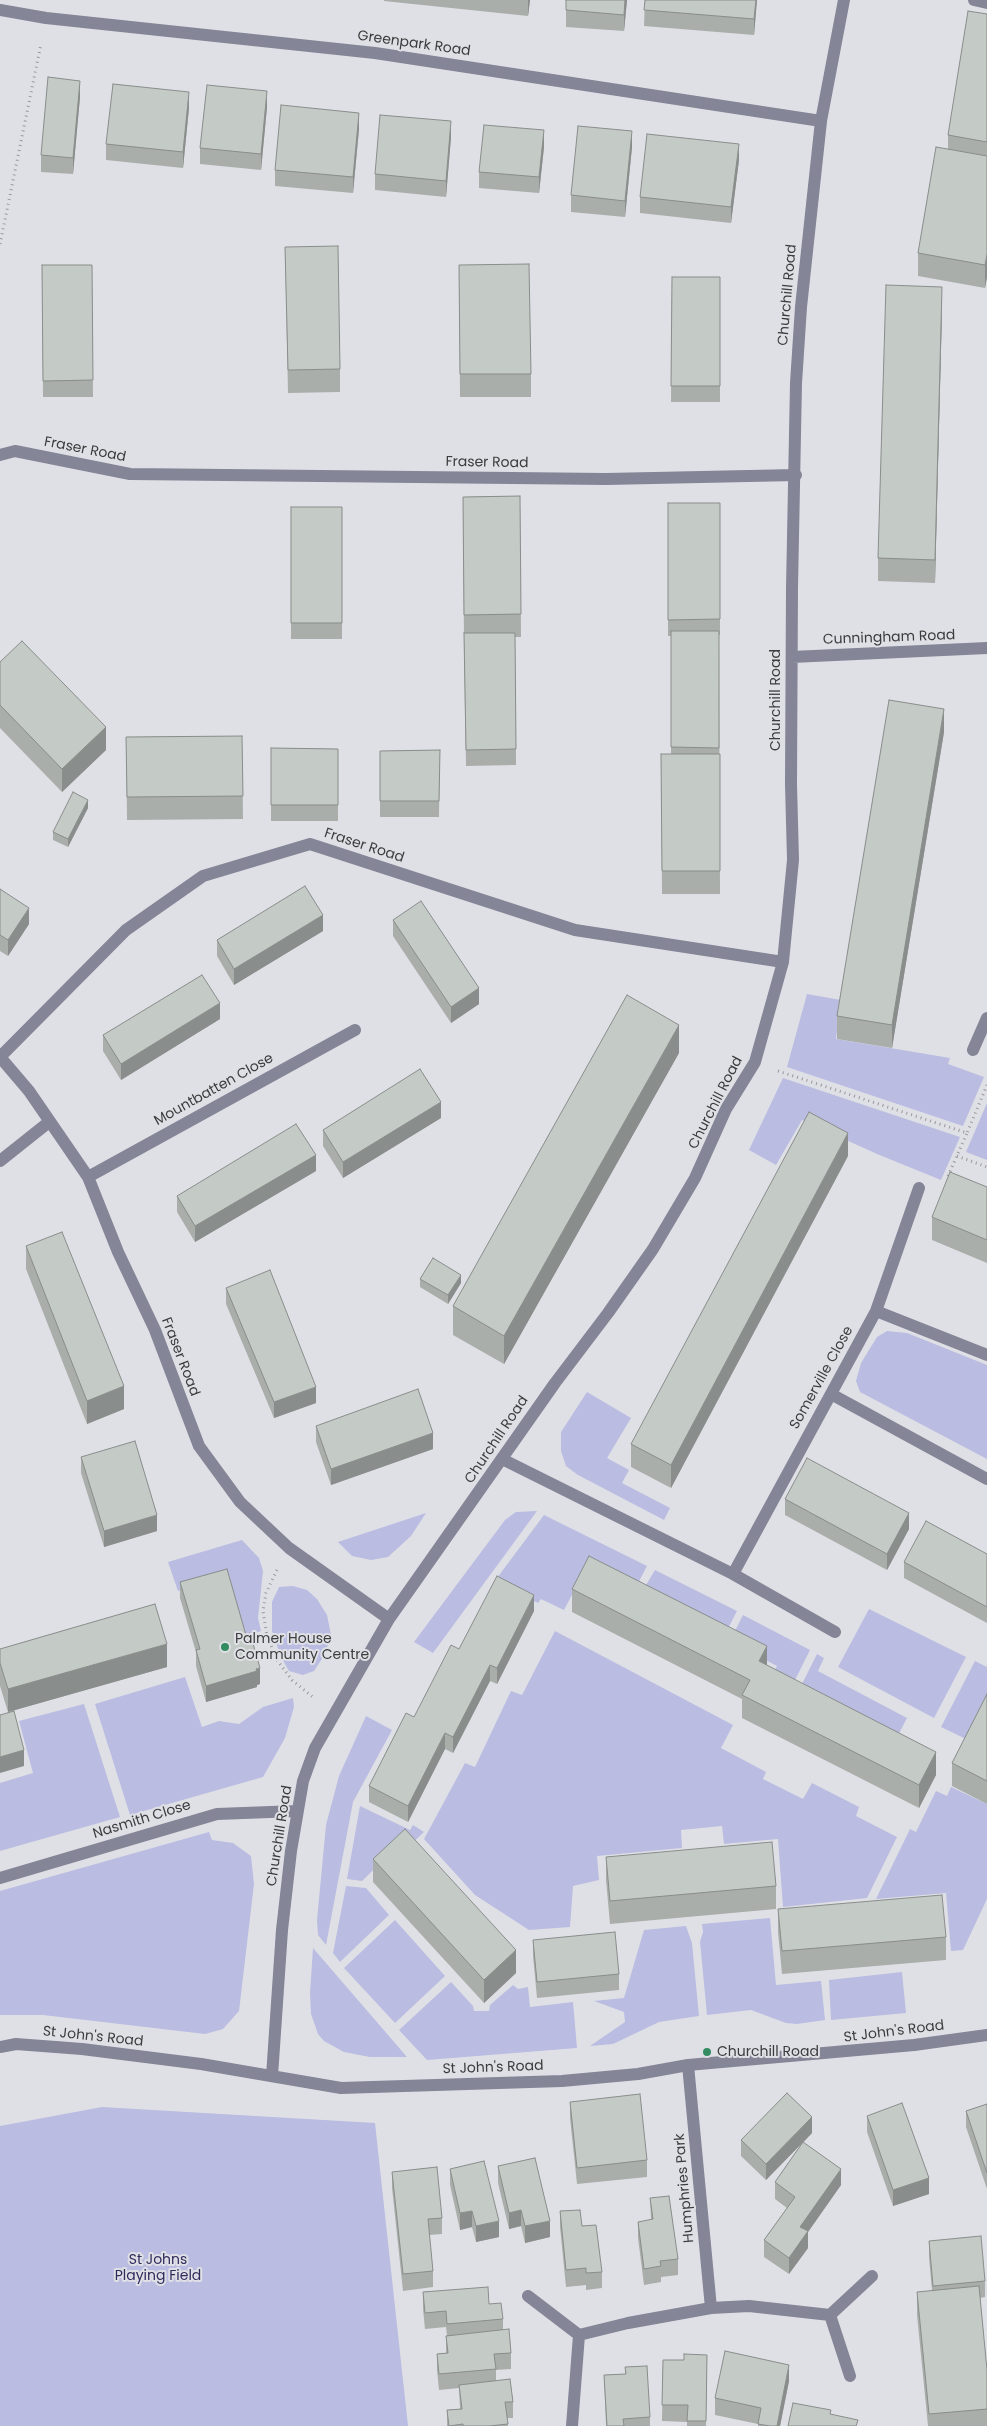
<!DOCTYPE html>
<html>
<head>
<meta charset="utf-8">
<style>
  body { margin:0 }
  canvas { display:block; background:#dfe0e5 }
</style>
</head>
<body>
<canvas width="987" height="2426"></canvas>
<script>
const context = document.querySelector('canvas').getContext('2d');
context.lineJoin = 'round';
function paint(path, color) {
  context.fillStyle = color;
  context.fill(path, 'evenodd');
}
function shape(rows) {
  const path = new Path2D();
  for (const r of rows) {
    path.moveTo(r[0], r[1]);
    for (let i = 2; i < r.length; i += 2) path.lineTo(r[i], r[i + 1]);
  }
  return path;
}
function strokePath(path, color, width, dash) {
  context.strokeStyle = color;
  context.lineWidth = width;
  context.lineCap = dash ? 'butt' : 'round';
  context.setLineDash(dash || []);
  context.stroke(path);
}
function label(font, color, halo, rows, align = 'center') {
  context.font = font + ' Poppins,sans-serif';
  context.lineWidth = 4;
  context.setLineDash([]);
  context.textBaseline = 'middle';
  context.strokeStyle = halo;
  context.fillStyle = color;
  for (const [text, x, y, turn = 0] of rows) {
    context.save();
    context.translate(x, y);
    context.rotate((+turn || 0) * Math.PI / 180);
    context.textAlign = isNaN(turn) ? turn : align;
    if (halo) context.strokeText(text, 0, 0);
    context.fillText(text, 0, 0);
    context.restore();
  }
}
paint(shape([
  [807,994,841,1000,836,1039,950,1058,948,1064,984,1077,963,1126,787,1067],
  [783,1078,960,1137,941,1180,877,1154,802,1120,776,1165,749,1150],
  [987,1103,987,1160,966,1152],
  [887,1331,907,1333,987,1365,987,1459,860,1392,856,1381,861,1363,877,1337],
  [587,1392,631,1418,607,1458,629,1470,622,1483,670,1508,664,1520,578,1475,566,1466,561,1451,561,1432],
  [537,1511,433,1653,414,1642,505,1520,516,1512],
  [426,1513,411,1536,388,1557,371,1560,352,1556,338,1542],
  [544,1515,647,1566,634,1591,586,1568,564,1610,541,1599,538,1603,494,1582],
  [242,1540,259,1558,263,1571,258,1618,261,1631,245,1637,227,1577,178,1591,168,1562],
  [655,1570,737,1611,723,1638,640,1595],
  [293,1586,307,1590,317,1599,327,1615,331,1635,325,1654,314,1671,303,1675,289,1671,281,1657,272,1631,272,1602,279,1587],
  [869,1609,966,1657,934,1718,838,1667],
  [743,1615,810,1650,790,1690,770,1680,777,1666,730,1641],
  [555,1631,733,1725,721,1748,766,1772,763,1779,803,1799,812,1783,859,1807,856,1816,897,1837,867,1898,783,1907,778,1839,724,1844,722,1826,681,1830,682,1848,597,1856,599,1880,573,1886,570,1927,529,1930,475,1895,424,1839,465,1763,475,1767,511,1691,522,1695],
  [817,1654,824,1658,818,1671,907,1718,893,1745,797,1694],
  [975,1661,987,1667,987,1699,966,1739,941,1727],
  [185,1677,202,1727,219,1721,239,1724,263,1707,293,1698,294,1707,285,1738,263,1777,130,1815,95,1704],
  [84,1704,120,1817,0,1851,0,1783,33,1773,19,1721],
  [366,1716,392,1730,353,1802,326,1945,318,1935,317,1920,326,1825,339,1776],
  [951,1787,987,1804,987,1899,963,1950,951,1951,946,1893,876,1899,910,1829,916,1832,936,1791,947,1796],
  [360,1806,410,1830,413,1825,424,1832,407,1848,401,1843,362,1881,347,1879],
  [209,1832,212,1840,233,1843,251,1856,254,1884,239,2011,223,2029,205,2034,43,2015,0,2015,0,1891],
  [346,1886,366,1888,389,1915,340,1962,333,1953],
  [770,1918,776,1985,821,1981,825,2020,797,2024,786,2023,751,2010,707,2015,700,1942,703,1932,702,1924],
  [395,1920,445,1976,395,2023,344,1968],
  [686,1926,692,1943,699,2016,659,2022,613,2044,590,2046,625,2022,624,2012,594,2001,624,1998,644,1930],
  [313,1948,407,2057,370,2057,344,2052,324,2041,318,2034,311,2014,310,1993],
  [902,1972,906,2013,831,2020,829,1980],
  [451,1982,473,2006,474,2011,489,2011,490,2005,513,1985,518,1989,528,1987,530,2007,573,2002,577,2048,427,2060,399,2030],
  [102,2107,375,2123,408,2426,0,2426,0,2126]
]), '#babce2');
strokePath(shape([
  [0,244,41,44],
  [778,1071,967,1133,987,1085],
  [957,1156,987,1167],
  [948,1176,967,1133],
  [277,1570,266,1593,263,1611,267,1636,277,1660,292,1680,314,1698]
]), '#98989c', 3, [1, 4]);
strokePath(shape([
  [974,0,987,3],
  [0,10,46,18,375,53,821,121],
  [0,455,15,451,130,474,606,479,796,475],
  [792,657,987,648],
  [973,1050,987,1018],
  [0,1057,126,930,203,876,310,844,575,930,783,962],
  [0,1057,29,1091,88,1177,118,1252,155,1330,199,1446,240,1502,289,1548,389,1619],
  [0,1161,49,1122],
  [88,1177,355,1030],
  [876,1311,987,1355],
  [831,1394,987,1479],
  [502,1459,733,1574,835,1632],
  [733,1574,876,1311,919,1188],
  [0,1878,217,1814,297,1811],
  [0,2047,16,2044,82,2049,201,2064,341,2088,562,2081,638,2074,688,2065,914,2045,987,2035],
  [272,2076,282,1930,291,1851,303,1781,315,1748,389,1619,555,1383,608,1313,653,1249,695,1178,726,1109,755,1062,783,962,793,860,791,784,792,588,796,383,801,307,821,121,844,0],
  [528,2296,579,2335],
  [711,2308,749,2306,830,2315,850,2376],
  [830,2315,872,2276],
  [572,2426,579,2335,628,2323,711,2308,688,2065]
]), '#848597', 12);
paint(shape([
  [384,0,530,0,528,16,384,1],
  [627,0,624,31,566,27,566,10],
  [645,0,757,0,754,35,644,26],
  [987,14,987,277,985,288,918,276,918,253,948,149,948,135],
  [80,97,73,174,41,172,41,155],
  [267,107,261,170,200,164,200,148],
  [189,108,183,168,106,160,106,144],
  [359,129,353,193,275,186,275,170],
  [451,137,446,197,375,190,375,174],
  [544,147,539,193,479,188,479,172],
  [632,147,625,217,571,212,571,195],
  [739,160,731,223,640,213,640,197],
  [285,247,340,369,340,392,288,393],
  [42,265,92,265,93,397,43,397],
  [459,265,531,374,531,397,460,397],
  [672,277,720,277,720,402,671,402],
  [942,310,935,583,878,581,878,558],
  [520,496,521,637,515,637,516,765,466,766,464,650,463,497],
  [668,503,720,503,720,635,719,635,720,894,662,894,661,754,671,754,671,636,668,636],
  [291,507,342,507,342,639,291,639],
  [0,662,106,750,62,792,0,728],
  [944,732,892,1048,837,1039,837,1016],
  [242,736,243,819,127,820,126,737],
  [271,748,338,749,338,821,271,821],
  [440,750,439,817,380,817,380,751],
  [88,808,68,847,53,840,53,832],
  [0,889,29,924,8,956,0,951],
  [393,920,479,1004,451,1023,393,936],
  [323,931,234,985,217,956,217,940],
  [220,1019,121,1080,103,1051,103,1035],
  [679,1053,504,1364,453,1335,453,1306],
  [441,1118,343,1178,323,1146,323,1130],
  [848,1156,671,1488,631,1467,631,1444],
  [316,1171,195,1242,177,1212,177,1196],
  [987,1187,987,1263,932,1240,932,1217],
  [26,1246,124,1409,87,1424,26,1269],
  [420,1279,461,1283,448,1304,420,1287],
  [226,1288,316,1403,274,1418,226,1304],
  [316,1426,433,1449,331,1485,316,1442],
  [81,1457,157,1531,104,1547,81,1473],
  [785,1499,909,1529,887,1570,785,1515],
  [987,1554,987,1623,904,1578,904,1562],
  [180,1582,260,1684,257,1685,257,1687,206,1702,196,1666,196,1652,180,1598],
  [572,1589,767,1665,936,1775,919,1808,742,1718,742,1699,572,1612],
  [534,1611,497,1684,490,1681,453,1753,445,1749,408,1822,369,1802,369,1786,459,1649],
  [0,1649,167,1667,8,1712,0,1686],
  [987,1694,987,1804,952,1786,952,1763],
  [606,1857,776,1886,776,1909,610,1924,606,1880],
  [373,1859,516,1973,484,2003,373,1882],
  [778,1909,946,1937,946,1960,782,1974,778,1932],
  [533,1940,619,1974,619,1990,537,1998,533,1956],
  [570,2102,647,2160,647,2177,577,2184,570,2118],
  [987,2104,987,2189,966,2127,966,2111],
  [867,2116,929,2194,893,2206,867,2132],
  [812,2133,803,2143,841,2185,808,2232,808,2248,789,2274,764,2257,764,2240,787,2208,775,2199,775,2182,802,2143,766,2180,741,2156,741,2140],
  [498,2166,550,2237,525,2243,521,2226,509,2229,498,2183],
  [450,2169,499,2237,476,2242,472,2227,460,2230,450,2185],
  [392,2172,442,2218,442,2234,429,2235,433,2271,433,2287,403,2291,392,2188],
  [650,2198,678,2259,678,2275,661,2277,661,2282,644,2285,638,2238,638,2222,651,2220],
  [560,2211,582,2226,602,2272,602,2288,586,2290,586,2285,566,2287,560,2227],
  [929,2241,985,2281,985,2297,980,2298,987,2370,987,2426,928,2426,917,2315,917,2292,932,2291,929,2257],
  [423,2292,489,2304,503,2319,503,2330,511,2353,511,2369,496,2370,496,2381,513,2402,513,2418,507,2418,508,2426,447,2426,447,2410,460,2409,459,2388,439,2390,437,2370,437,2354,446,2353,446,2336,447,2335,446,2327,425,2329,423,2309],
  [707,2355,706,2426,687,2426,687,2422,662,2421,663,2360,684,2360],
  [625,2367,650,2417,650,2426,606,2426,604,2375,625,2374],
  [789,2381,780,2426,758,2426,758,2424,715,2415,715,2398]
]), '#a9aeaa');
paint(shape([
  [528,0,530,0,528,16],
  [625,0,627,0,624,31,624,15],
  [756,0,757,0,754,35,754,19],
  [80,81,80,97,73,174,73,158],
  [267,91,267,107,261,170,261,154],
  [189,92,189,108,183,168,183,152],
  [359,113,359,129,353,193,353,177],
  [451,121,451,137,446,197,446,181],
  [544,130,544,147,539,193,539,177],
  [632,131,632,147,625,217,625,201],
  [739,144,739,160,731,223,731,207],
  [987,254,987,277,985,288,985,265],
  [942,287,942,310,935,583,935,560],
  [944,709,944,732,892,1048,892,1025],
  [106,727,106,750,62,792,62,769],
  [88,800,88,808,68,847,68,839],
  [29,908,29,924,8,956,8,940],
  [323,915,323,931,234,985,234,969],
  [479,988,479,1004,451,1023,451,1007],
  [220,1003,220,1019,121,1080,121,1064],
  [679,1025,679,1053,504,1364,504,1336],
  [441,1102,441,1118,343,1178,343,1162],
  [848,1133,848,1156,671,1488,671,1465],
  [316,1155,316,1171,195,1242,195,1226],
  [461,1275,461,1283,448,1304,448,1295],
  [124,1386,124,1409,87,1424,87,1401],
  [316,1387,316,1403,274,1418,274,1402],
  [433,1433,433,1449,331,1485,331,1469],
  [909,1513,909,1529,887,1570,887,1554],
  [157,1515,157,1531,104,1547,104,1531],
  [534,1595,534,1611,497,1684,497,1668],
  [167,1644,167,1667,8,1712,8,1689],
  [767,1646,767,1669,759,1661],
  [490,1665,490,1681,453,1753,453,1737],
  [260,1668,260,1684,257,1685,257,1687,206,1702,206,1686],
  [445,1733,445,1749,408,1822,408,1806],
  [24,1750,24,1766,0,1773,0,1757],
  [936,1752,936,1775,919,1808,919,1785],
  [516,1950,516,1973,484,2003,484,1980],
  [812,2117,812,2133,766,2180,766,2164],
  [841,2169,841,2185,808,2232,808,2248,789,2274,789,2258,800,2227],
  [929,2178,929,2194,893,2206,893,2190],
  [521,2210,521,2226,509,2229,509,2213],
  [472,2211,472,2227,460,2230,460,2213],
  [499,2221,499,2237,476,2242,476,2226],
  [550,2221,550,2237,525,2243,525,2226],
  [789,2365,789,2381,780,2426,777,2426]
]), '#898d8b');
const building = shape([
  [566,0,625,0,624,15,566,10,566,0],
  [645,0,756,0,754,19,644,10,645,0],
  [968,11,987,14,987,142,948,135,968,11],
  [48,77,80,81,73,158,41,155,48,77],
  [113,84,189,92,183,152,106,144,113,84],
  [207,85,267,91,261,154,200,148,207,85],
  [281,105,359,113,353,177,275,170,281,105],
  [380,115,451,121,446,181,375,174,380,115],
  [484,125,544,130,539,177,479,172,484,125],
  [578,126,632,131,625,201,571,195,578,126],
  [647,134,739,144,731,207,640,197,647,134],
  [936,147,987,156,987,254,985,265,918,253,936,147],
  [338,246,340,369,288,370,285,247,338,246],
  [529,264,531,374,460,374,459,265,529,264],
  [42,265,92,265,93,380,43,381,42,265],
  [672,277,720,277,720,386,671,386,672,277],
  [886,285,942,287,935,560,878,558,886,285],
  [520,496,521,614,464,615,463,497,520,496],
  [668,503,720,503,720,619,668,620,668,503],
  [291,507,342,507,342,623,291,623,291,507],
  [671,631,719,631,719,748,671,747,671,631],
  [464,633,515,633,516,749,466,750,464,633],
  [22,641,106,727,62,769,0,705,0,662,22,641],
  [889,700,944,709,892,1025,837,1016,889,700],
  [242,736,243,796,127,797,126,737,242,736],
  [271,748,338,749,338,805,271,805,271,748],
  [440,750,439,801,380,801,380,751,440,750],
  [661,754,720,754,720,871,662,871,661,754],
  [73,792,88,800,68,839,53,832,73,792],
  [305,886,323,915,234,969,217,940,305,886],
  [0,889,29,908,8,940,0,935,0,889],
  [421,901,479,988,451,1007,393,920,421,901],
  [202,975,220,1003,121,1064,103,1035,202,975],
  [627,995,679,1025,504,1336,453,1306,627,995],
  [420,1069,441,1102,343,1162,323,1130,420,1069],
  [809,1112,848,1133,671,1465,631,1444,809,1112],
  [296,1124,316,1155,195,1226,177,1196,296,1124],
  [950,1172,987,1187,987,1240,932,1217,950,1172],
  [62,1232,124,1386,87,1401,26,1246,62,1232],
  [433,1258,461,1275,448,1295,420,1279,433,1258],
  [270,1270,316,1387,274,1402,226,1288,270,1270],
  [418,1389,433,1433,331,1469,316,1426,418,1389],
  [135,1441,157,1515,104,1531,81,1457,135,1441],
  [807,1458,909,1513,887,1554,785,1499,807,1458],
  [926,1521,987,1554,987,1607,904,1562,926,1521],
  [589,1556,767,1646,759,1661,936,1752,919,1785,742,1695,750,1680,572,1589,589,1556],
  [227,1569,246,1635,250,1633,260,1668,256,1669,257,1671,206,1686,196,1650,200,1649,180,1582,227,1569],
  [497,1576,534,1595,497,1668,490,1665,453,1737,445,1733,408,1806,369,1786,406,1713,414,1717,451,1645,459,1649,497,1576],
  [155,1604,167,1644,8,1689,0,1663,0,1649,155,1604],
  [987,1694,987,1781,952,1763,987,1694],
  [14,1711,24,1750,0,1757,0,1715,14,1711],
  [405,1829,516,1950,484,1980,373,1859,405,1829],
  [772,1842,776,1886,610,1901,606,1857,772,1842],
  [942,1895,946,1937,782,1951,778,1909,942,1895],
  [615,1932,619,1974,537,1982,533,1940,615,1932],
  [787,2093,812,2117,766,2164,741,2140,787,2093],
  [640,2094,647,2160,577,2168,570,2102,640,2094],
  [902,2103,929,2178,893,2190,867,2116,902,2103],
  [987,2104,987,2173,966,2111,987,2104],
  [803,2142,841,2169,800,2227,808,2231,789,2258,764,2240,795,2197,775,2182,803,2142],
  [535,2158,550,2221,525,2226,521,2210,509,2213,498,2166,535,2158],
  [484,2161,499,2221,476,2226,472,2211,460,2213,450,2169,484,2161],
  [437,2167,442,2218,428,2219,433,2271,403,2274,392,2172,437,2167],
  [669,2196,678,2259,660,2261,661,2266,644,2269,638,2222,653,2219,650,2198,669,2196],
  [580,2210,582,2226,596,2225,602,2272,586,2273,586,2268,566,2270,560,2211,580,2210],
  [981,2236,985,2281,933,2286,929,2241,981,2236],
  [979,2286,987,2370,987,2409,929,2414,917,2292,979,2286],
  [488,2287,489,2304,501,2303,503,2319,447,2324,446,2311,425,2313,423,2292,488,2287],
  [509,2329,511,2353,494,2354,496,2369,439,2374,437,2354,448,2353,446,2336,509,2329],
  [725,2351,789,2365,777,2426,770,2426,758,2424,761,2408,715,2398,725,2351],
  [684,2354,707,2355,706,2421,687,2421,688,2405,662,2405,663,2360,684,2360,684,2354],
  [647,2366,650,2417,623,2419,624,2426,607,2426,604,2375,626,2374,625,2367,647,2366],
  [510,2379,513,2402,505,2402,508,2424,489,2426,463,2426,463,2424,449,2426,447,2410,462,2409,459,2385,510,2379],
  [793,2403,831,2410,830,2414,858,2420,856,2426,788,2426,793,2403]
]);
paint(building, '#c4cac6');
strokePath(building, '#898d8b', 1);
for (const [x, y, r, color] of [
  [225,1647,5,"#338c61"],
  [707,2052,5,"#338c61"]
]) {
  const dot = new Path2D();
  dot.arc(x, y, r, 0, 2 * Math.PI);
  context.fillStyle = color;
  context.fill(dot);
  strokePath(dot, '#dfe0e5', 2);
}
label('14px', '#3c3c3e', '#dfe0e5', [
  ["Greenpark Road",414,44,8],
  ["Churchill Road",788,295,-85],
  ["Fraser Road",85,450,11],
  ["Fraser Road",487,463,1],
  ["Cunningham Road",889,638,-2],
  ["Churchill Road",776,700,-90],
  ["Fraser Road",364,846,18],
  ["Mountbatten Close",214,1090,-29],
  ["Churchill Road",716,1103,-63],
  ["Fraser Road",180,1357,69],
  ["Somerville Close",822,1378,-61],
  ["Churchill Road",497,1440,-56],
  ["Nasmith Close",142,1820,-17],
  ["Churchill Road",280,1836,-81],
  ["St John's Road",894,2032,-7],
  ["St John's Road",93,2037,6],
  ["St John's Road",493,2068,-2],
  ["Humphries Park",685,2188,-95]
]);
label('14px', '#3c3c3e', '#dfe0e5', [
  ["Palmer House",235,1639],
  ["Community Centre",235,1655],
  ["Churchill Road",717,2052]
], 'left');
label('14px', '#2e2b5d', '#dfe0e5', [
  ["St Johns",158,2260],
  ["Playing Field",158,2276]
]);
</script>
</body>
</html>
